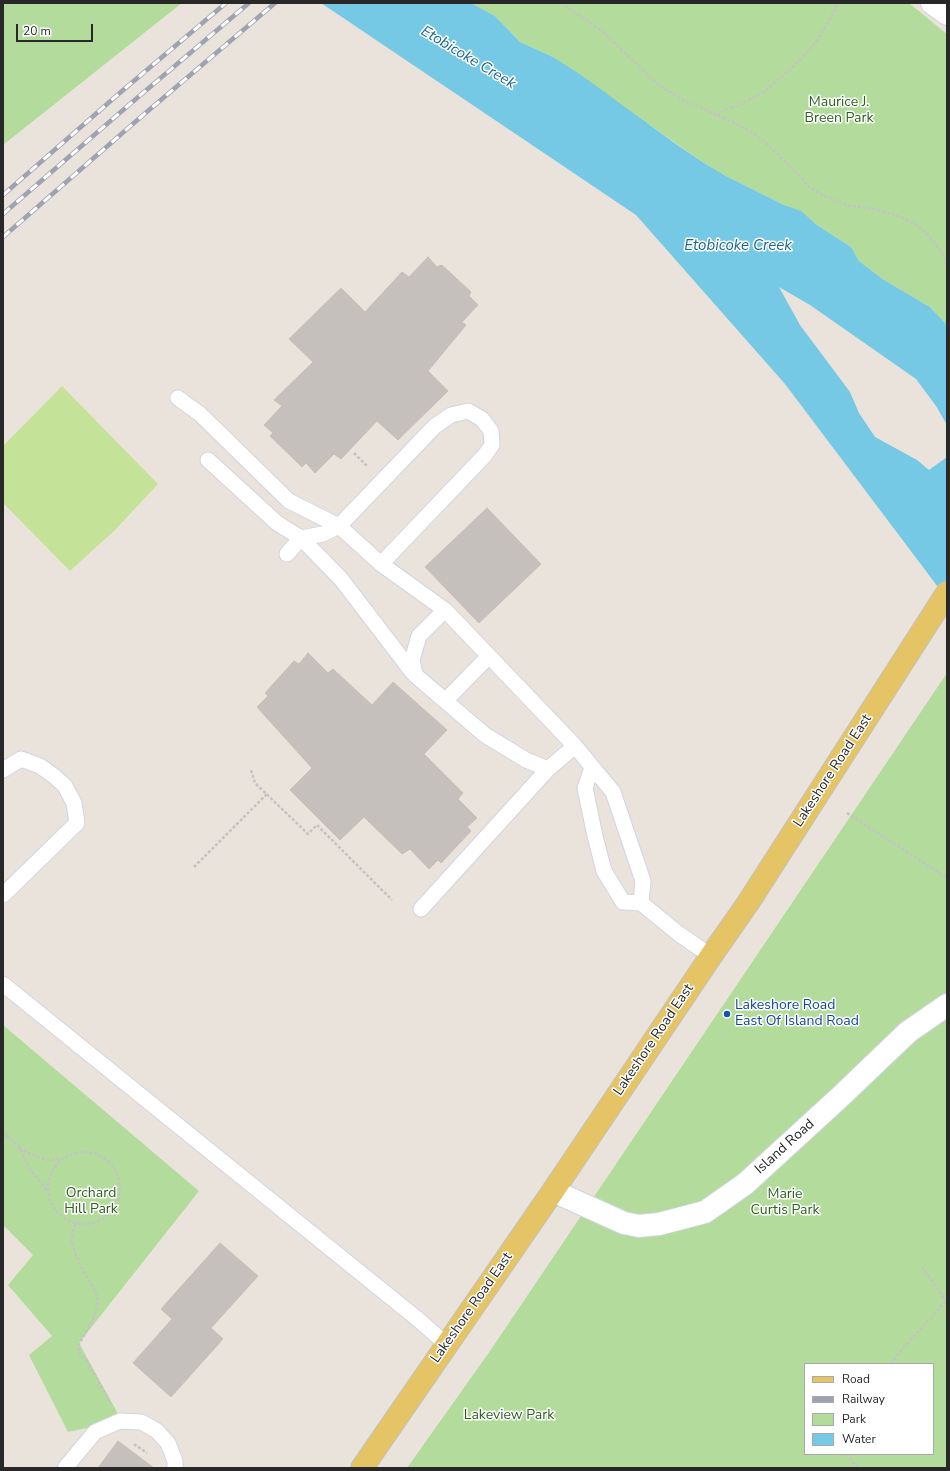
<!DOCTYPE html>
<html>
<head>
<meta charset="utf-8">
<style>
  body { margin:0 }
  #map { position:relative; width:950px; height:1471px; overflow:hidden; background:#eae3db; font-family:"Nunito Sans",sans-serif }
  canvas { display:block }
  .frame { position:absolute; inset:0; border:4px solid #282828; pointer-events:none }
  .legend { position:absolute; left:804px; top:1363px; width:130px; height:92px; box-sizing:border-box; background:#fff; border:1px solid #a9a9a9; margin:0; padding:5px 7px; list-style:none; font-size:12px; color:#282828 }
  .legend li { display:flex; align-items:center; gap:8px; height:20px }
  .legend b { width:20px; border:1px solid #a9a9a9 }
  .scale { position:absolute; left:16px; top:24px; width:77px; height:18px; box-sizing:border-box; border:2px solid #282828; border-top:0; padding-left:5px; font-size:12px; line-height:14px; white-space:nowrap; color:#282828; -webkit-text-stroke:3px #fff; paint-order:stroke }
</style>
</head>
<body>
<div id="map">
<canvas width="950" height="1471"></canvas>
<div class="frame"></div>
<ul class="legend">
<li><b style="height:5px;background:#e5c465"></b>Road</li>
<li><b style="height:5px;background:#9fa2b1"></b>Railway</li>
<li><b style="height:11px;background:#b3dc9c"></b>Park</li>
<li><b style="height:11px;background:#76c9e4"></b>Water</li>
</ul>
<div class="scale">20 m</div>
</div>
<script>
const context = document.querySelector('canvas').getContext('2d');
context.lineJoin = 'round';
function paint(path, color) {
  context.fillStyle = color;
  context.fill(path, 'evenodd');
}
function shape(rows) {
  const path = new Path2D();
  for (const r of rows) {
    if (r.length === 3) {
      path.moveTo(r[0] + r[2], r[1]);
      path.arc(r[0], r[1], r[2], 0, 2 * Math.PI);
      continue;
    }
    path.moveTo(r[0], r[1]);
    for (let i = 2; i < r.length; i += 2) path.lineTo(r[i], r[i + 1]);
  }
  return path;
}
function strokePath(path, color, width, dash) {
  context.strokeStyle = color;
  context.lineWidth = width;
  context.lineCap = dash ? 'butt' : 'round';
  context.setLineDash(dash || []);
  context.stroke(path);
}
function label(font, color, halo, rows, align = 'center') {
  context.font = font + ' "Nunito Sans",sans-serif';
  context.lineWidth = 3;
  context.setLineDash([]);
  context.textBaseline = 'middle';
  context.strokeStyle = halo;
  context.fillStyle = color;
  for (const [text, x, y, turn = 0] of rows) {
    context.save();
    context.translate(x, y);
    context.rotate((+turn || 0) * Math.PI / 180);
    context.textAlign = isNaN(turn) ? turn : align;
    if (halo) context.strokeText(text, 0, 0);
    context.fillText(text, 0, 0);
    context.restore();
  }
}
paint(shape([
  [3,3,182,3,3,145],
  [471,3,909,3,947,34,947,325,930,307,884,280,859,261,851,247,817,225,801,212,784,205,726,176,704,163,553,57,520,42,495,16],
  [947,673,947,1468,407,1468,490,1351],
  [805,1364,933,1364,933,1454,805,1454],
  [3,1025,199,1191,79,1343,128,1432,120,1421,68,1432,29,1355,52,1336,8,1285,33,1255,3,1225]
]), '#b3dc9c');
paint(shape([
  [62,386,158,484,115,530,70,571,3,503,3,446]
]), '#c5e398');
paint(shape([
  [321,3,471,3,495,16,520,42,553,57,581,75,676,144,704,163,726,176,784,205,801,211,817,225,851,247,859,261,884,280,930,307,947,325,947,425,936,406,916,379,810,305,779,287,800,325,850,392,859,413,875,437,917,460,929,470,947,457,947,599,785,384,636,215]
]), '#76c9e4');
const building = shape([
  [428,257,437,267,442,265,471,292,469,296,478,305,462,322,466,325,428,371,448,391,398,440,377,421,341,459,334,454,315,473,306,463,302,467,270,436,273,433,264,425,282,406,274,400,313,362,289,339,341,288,365,312,402,272,409,277,428,257],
  [487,508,541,564,479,623,425,567,487,508],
  [308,653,328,673,333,669,372,705,393,682,447,730,424,754,463,793,458,799,477,818,467,827,471,831,441,863,438,860,429,869,410,849,402,854,364,817,340,840,290,790,312,768,257,707,268,696,265,693,294,661,299,664,308,653],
  [220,1243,258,1276,211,1328,223,1339,171,1397,133,1363,172,1319,161,1309,220,1243],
  [118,1441,154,1468,98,1468,118,1441]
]);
paint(building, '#c5c0bb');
strokePath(building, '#c5bfb5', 1);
const lane = shape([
  [178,398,200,414,289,501,339,526,381,564,445,610,575,746,613,792,643,881,641,903],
  [208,460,277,523,301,538,323,534,339,526,435,426,451,415,468,411,482,419,491,431,492,445,485,455,381,564],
  [287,554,301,538,341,579,413,673],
  [445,610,419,636,412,660,415,675,485,735,526,760,548,769,575,746],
  [445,701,489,656],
  [592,767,585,788,595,836,604,871,623,902,641,903,679,934,711,956],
  [3,770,21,759,40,766,54,776,65,786,74,803,77,823,3,895],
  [421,909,548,769],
  [3,984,420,1321,447,1345],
  [65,1468,95,1432,120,1421,141,1422,147,1425,157,1431,168,1443,175,1461,175,1468]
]);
const street = shape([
  [932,3,947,14],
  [553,1191,624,1223,639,1226,659,1224,705,1212,745,1184,840,1097,908,1032,947,1005]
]);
const primary = shape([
  [362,1468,553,1191,711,956,748,903,947,593]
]);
strokePath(lane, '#d1d4e0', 17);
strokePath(street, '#d1d4e0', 24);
strokePath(primary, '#c3c3c3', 24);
strokePath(shape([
  [561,3,602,31,660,86,683,100,735,123,751,132,765,142,791,167,809,187,822,195,847,205,878,210,901,217,915,224,926,233,936,245,944,257,947,266],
  [717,115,726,109,737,106,764,92,793,67,816,42,831,18,838,3],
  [354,453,368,467],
  [251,770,255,783,308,834,317,825,392,900],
  [847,813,947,878],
  [194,867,267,794],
  [3,1132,19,1147,30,1169,47,1191],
  [19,1148,31,1154,47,1160,62,1158],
  [84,1188,36],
  [75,1224,71,1241,80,1265,95,1291,98,1300,96,1310,93,1320,79,1344,78,1349,80,1355,87,1361,111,1404],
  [922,1267,946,1301],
  [891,1364,904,1347,946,1301],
  [134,1444,147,1453],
  [846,1454,858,1468]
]), '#c3c3c3', 2.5, [3, 2]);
strokePath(lane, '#fff', 15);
strokePath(street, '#fff', 22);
strokePath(primary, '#e5c465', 22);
const rail = shape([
  [3,195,122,91,226,3],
  [3,214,130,104,249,3],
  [3,237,142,116,275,3]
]);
strokePath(rail, '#9fa2b1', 4.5);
strokePath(rail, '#fff', 3, [9]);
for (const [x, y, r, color] of [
  [727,1014,4,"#1a4fb4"]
]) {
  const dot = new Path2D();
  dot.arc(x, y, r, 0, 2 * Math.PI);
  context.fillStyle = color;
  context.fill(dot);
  strokePath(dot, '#fff', 1.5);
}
label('14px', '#2e5f1f', '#fff', [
  ["Maurice J.",839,103],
  ["Breen Park",839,119],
  ["Orchard",91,1194],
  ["Hill Park",91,1210],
  ["Marie",785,1195],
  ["Curtis Park",785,1211],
  ["Lakeview Park",509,1416]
]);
label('14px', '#282828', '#fff', [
  ["Lakeshore Road East",833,771,-57],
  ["Lakeshore Road East",654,1040,-56],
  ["Island Road",785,1147,-42],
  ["Lakeshore Road East",472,1308,-55]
]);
label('14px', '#164399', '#fff', [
  ["Lakeshore Road",735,1006],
  ["East Of Island Road",735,1022]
], 'left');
label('italic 15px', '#18678d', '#fff', [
  ["Etobicoke Creek",468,58,31],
  ["Etobicoke Creek",738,246]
]);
</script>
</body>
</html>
